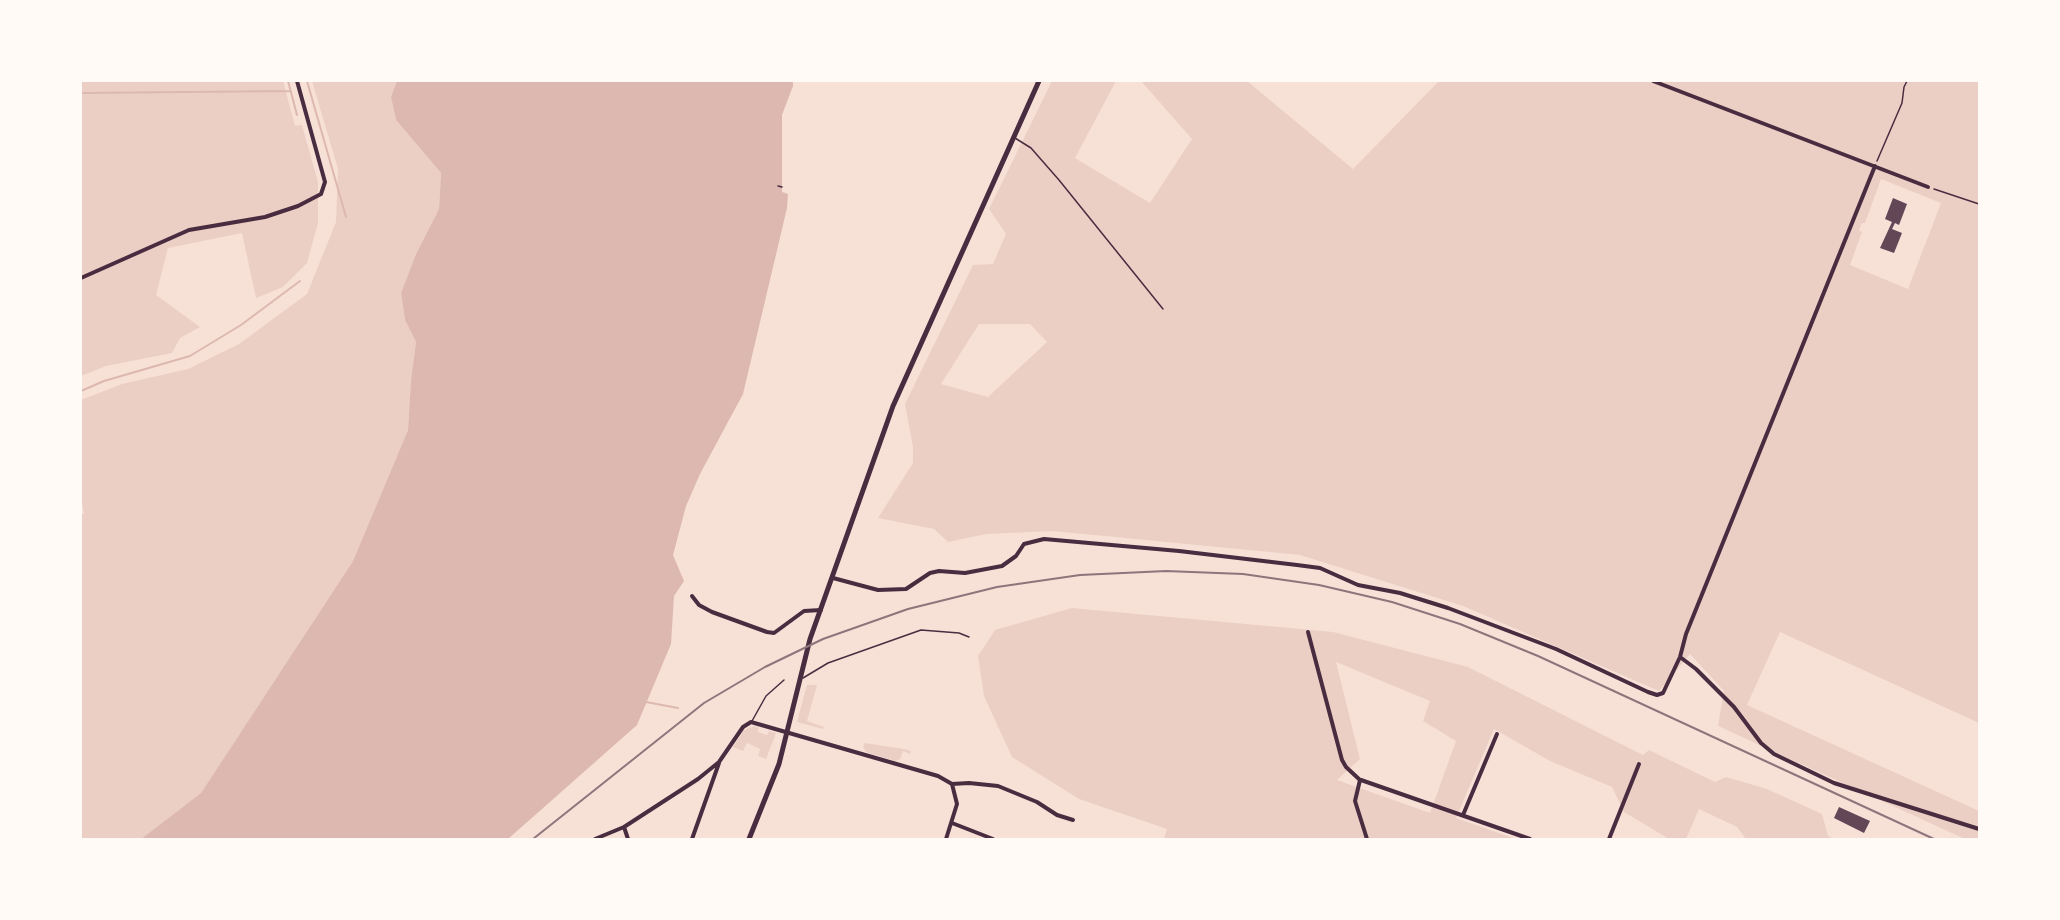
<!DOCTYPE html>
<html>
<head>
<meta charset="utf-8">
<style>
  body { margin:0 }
  #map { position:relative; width:2060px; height:920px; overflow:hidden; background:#f7e1d7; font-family:Arial,sans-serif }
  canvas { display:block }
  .frame { position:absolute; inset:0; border:82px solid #fffaf5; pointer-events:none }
</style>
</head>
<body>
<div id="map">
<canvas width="2060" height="920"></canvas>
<div class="frame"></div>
</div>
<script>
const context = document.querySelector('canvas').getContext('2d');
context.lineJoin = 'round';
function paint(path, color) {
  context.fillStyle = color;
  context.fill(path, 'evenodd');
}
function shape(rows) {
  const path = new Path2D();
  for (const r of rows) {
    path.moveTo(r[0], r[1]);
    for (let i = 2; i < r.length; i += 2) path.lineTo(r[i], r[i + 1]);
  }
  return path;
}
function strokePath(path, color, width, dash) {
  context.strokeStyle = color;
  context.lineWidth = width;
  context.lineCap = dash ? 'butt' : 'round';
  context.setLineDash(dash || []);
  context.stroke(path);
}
paint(shape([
  [81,81,283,81,295,126,302,125,318,182,318,223,307,263,283,287,256,298,242,233,168,248,156,295,200,327,180,338,172,353,106,366,81,376],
  [312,81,397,81,391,97,396,120,441,173,439,209,416,254,401,293,405,320,416,342,411,380,408,430,353,561,201,793,141,839,81,839,81,514,84,514,81,497,81,400,122,384,188,369,239,344,307,294,336,222,338,169],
  [1052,81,1116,81,1075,158,1150,203,1192,139,1141,81,1247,81,1353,169,1439,81,1979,81,1979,723,1780,632,1747,705,1979,811,1979,839,1965,839,1718,726,1724,691,1690,654,1659,691,1463,606,1300,555,1053,531,986,534,948,542,934,529,878,518,913,463,913,447,905,404,973,265,993,264,1006,234,989,209],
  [1881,179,1941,203,1908,289,1850,265,1862,232,1859,230,1862,223,1865,223],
  [979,324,1030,324,1047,342,988,397,941,384],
  [1072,608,1333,632,1468,667,1643,755,1649,750,1715,782,1726,777,1767,789,1822,814,1828,836,1834,839,1746,839,1737,827,1699,809,1686,839,1669,839,1624,812,1612,787,1550,761,1494,729,1456,818,1516,839,1164,839,1167,829,1079,799,1012,757,984,696,978,656,995,630],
  [1336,662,1430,701,1423,721,1456,741,1430,813,1337,780,1360,759],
  [807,685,817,685,807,721,824,727,823,729,797,722],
  [754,726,759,728,758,732,767,735,769,731,776,733,766,759,758,756,760,749,747,743,743,751,733,747,744,730],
  [865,743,904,749,911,751,910,754,903,751,900,759,896,761,868,753,865,751,863,746]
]), '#ebcfc5');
paint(shape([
  [397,81,793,81,793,86,782,115,782,192,788,194,787,208,743,394,700,474,686,506,673,555,684,581,674,596,671,644,637,725,508,839,141,839,201,793,353,561,408,430,411,380,416,342,405,320,401,293,416,254,439,209,441,173,396,120,391,97]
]), '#dcb8b0');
strokePath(shape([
  [288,81,297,115],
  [307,81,346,217],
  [81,93,291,91],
  [81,391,104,381,190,356,241,325,300,281],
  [646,702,678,708]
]), '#dcb8b0', 2);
paint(shape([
  [1893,198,1907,204,1899,225,1895,223,1892,229,1902,233,1894,253,1880,248,1892,222,1885,219],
  [1839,807,1870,821,1864,833,1834,818]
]), '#644757');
strokePath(shape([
  [1877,161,1902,103,1904,87,1907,81],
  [778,186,782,187],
  [1934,189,1979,204]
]), '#4a2c40', 1.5);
strokePath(shape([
  [1015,138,1031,148,1059,180,1163,309],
  [803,678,828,663,921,630,959,633,969,637],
  [752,721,766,696,784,680]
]), '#4a2c40', 1.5);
strokePath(shape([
  [1653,81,1928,187],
  [81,278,189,230,265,217,298,206,321,194,325,182,297,81],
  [833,578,878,590,906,589,930,573,939,571,965,573,1002,566,1016,556,1024,544,1044,539,1179,551,1297,565,1320,568,1358,585,1400,593,1448,608,1556,649,1648,692,1657,695,1663,693,1680,657,1686,634,1875,166],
  [692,596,699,605,712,612,767,632,774,633,804,611,821,610],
  [1308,632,1342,760,1346,767,1360,780,1355,801,1367,839],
  [1680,657,1696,669,1734,707,1761,743,1774,754,1834,783,1979,829],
  [1361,780,1530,839],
  [1463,815,1497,734],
  [952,823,993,839],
  [624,827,628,839],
  [595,839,624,827,698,779,719,762,743,727,751,722,938,776,952,784,969,783,998,786,1037,802,1057,815,1073,820],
  [692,839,719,763],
  [946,839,957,804,952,784],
  [1609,839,1639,764]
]), '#4a2c40', 4);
strokePath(shape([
  [749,839,779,764,810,639,893,406,1039,81]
]), '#4a2c40', 5);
strokePath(shape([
  [533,839,704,703,765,667,823,639,908,609,997,587,1080,575,1166,571,1243,574,1319,585,1392,602,1460,624,1538,656,1934,839]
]), '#8f747c', 2);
</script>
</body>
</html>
